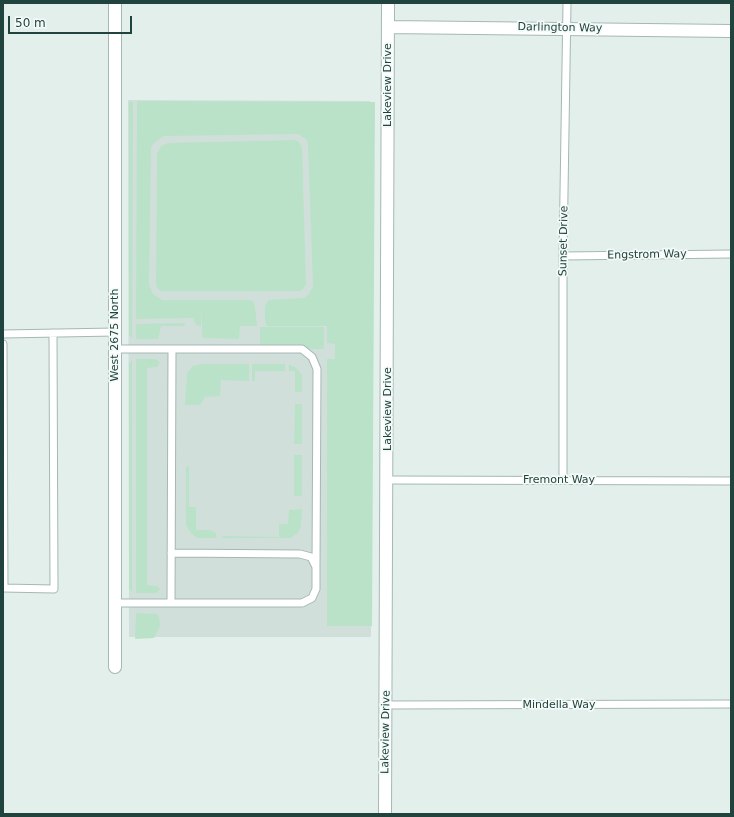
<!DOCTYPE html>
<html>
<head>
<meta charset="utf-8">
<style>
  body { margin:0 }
  #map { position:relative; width:734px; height:817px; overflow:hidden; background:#e3efeb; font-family:"DejaVu Sans",sans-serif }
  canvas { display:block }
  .frame { position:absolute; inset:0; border:4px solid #20433d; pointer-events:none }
  .scale { position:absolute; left:8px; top:16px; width:124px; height:18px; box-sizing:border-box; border:2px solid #20433d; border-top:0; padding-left:5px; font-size:12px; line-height:14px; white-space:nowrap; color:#20433d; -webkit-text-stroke:3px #f4faf8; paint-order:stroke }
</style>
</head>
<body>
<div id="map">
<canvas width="734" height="817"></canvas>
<div class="frame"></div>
<div class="scale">50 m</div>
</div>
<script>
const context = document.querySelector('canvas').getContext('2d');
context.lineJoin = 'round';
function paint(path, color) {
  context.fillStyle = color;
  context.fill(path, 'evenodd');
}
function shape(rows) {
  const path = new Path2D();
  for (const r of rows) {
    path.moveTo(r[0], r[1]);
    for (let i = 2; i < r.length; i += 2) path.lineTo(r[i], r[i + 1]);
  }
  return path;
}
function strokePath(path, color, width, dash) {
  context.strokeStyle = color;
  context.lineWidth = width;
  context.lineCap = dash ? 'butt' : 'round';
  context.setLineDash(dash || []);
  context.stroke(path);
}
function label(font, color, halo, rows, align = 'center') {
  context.font = font + ' "DejaVu Sans",sans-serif';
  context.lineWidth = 3.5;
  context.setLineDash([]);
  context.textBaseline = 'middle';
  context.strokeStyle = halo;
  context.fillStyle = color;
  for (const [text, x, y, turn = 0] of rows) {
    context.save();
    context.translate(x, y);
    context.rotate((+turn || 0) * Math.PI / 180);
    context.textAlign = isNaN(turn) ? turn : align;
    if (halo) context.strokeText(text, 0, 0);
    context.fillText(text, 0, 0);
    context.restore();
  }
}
paint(shape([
  [128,100,370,101,371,637,129,637]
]), '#d1dfda');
paint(shape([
  [137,101,375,102,372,626,327,626,327,359,335,359,335,344,327,343,327,326,266,326,265,318,265,306,269,300,304,298,309,294,313,286,308,147,307,140,298,134,164,136,154,143,151,147,149,284,153,294,162,300,249,300,254,302,255,306,257,326,240,326,239,339,205,338,202,337,202,309,201,326,196,325,193,318,136,319],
  [129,102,133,102,132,338,129,335],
  [295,140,299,142,302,148,306,285,301,291,160,291,156,286,157,154,161,146,168,143],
  [185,323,184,326,161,326,158,339,136,339,136,324],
  [260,327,324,327,324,349,260,350],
  [136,359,156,359,160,363,157,367,147,368,147,585,157,586,160,589,157,593,136,593],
  [132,360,132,592,129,589,129,363],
  [202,364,249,364,249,381,221,380,220,396,205,397,200,405,185,405,187,373,193,366],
  [252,364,285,364,285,371,255,371,255,381,252,381],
  [289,365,295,367,302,375,302,392,295,392,295,371,289,371],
  [295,404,302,404,302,444,294,444],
  [294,455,302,455,302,496,294,496],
  [186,466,189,467,189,507,196,507,196,530,210,530,216,533,216,538,197,538,191,533,186,525],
  [302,509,301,527,298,533,290,538,222,538,223,536,279,537,279,524,288,524,289,510],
  [136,613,157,614,159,616,160,626,154,638,135,639]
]), '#bae2c9');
const service = shape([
  [563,256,731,254],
  [3,334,115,332],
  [3,344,4,588],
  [115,349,302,349,312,357,317,369,316,567],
  [388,480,731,481],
  [563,480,563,256,567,3],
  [3,588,54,589,53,333],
  [115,603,302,603,312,598,316,589,316,567,311,557,300,554,171,553],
  [171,603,172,350],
  [386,705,731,704]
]);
const minor = shape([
  [115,3,115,667],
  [389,27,731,31],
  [385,814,388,3]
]);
strokePath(service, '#a5b8b3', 9);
strokePath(minor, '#a5b8b3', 14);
strokePath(service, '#fff', 7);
strokePath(minor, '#fff', 12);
label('11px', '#20433d', '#f4faf8', [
  ["Darlington Way",560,28,1],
  ["Lakeview Drive",388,85,-90],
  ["Sunset Drive",564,241,-89],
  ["Engstrom Way",647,255,-1],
  ["West 2675 North",115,335,-90],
  ["Lakeview Drive",388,409,-90],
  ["Fremont Way",559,480],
  ["Mindella Way",559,705],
  ["Lakeview Drive",386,732,-89]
]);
</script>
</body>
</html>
